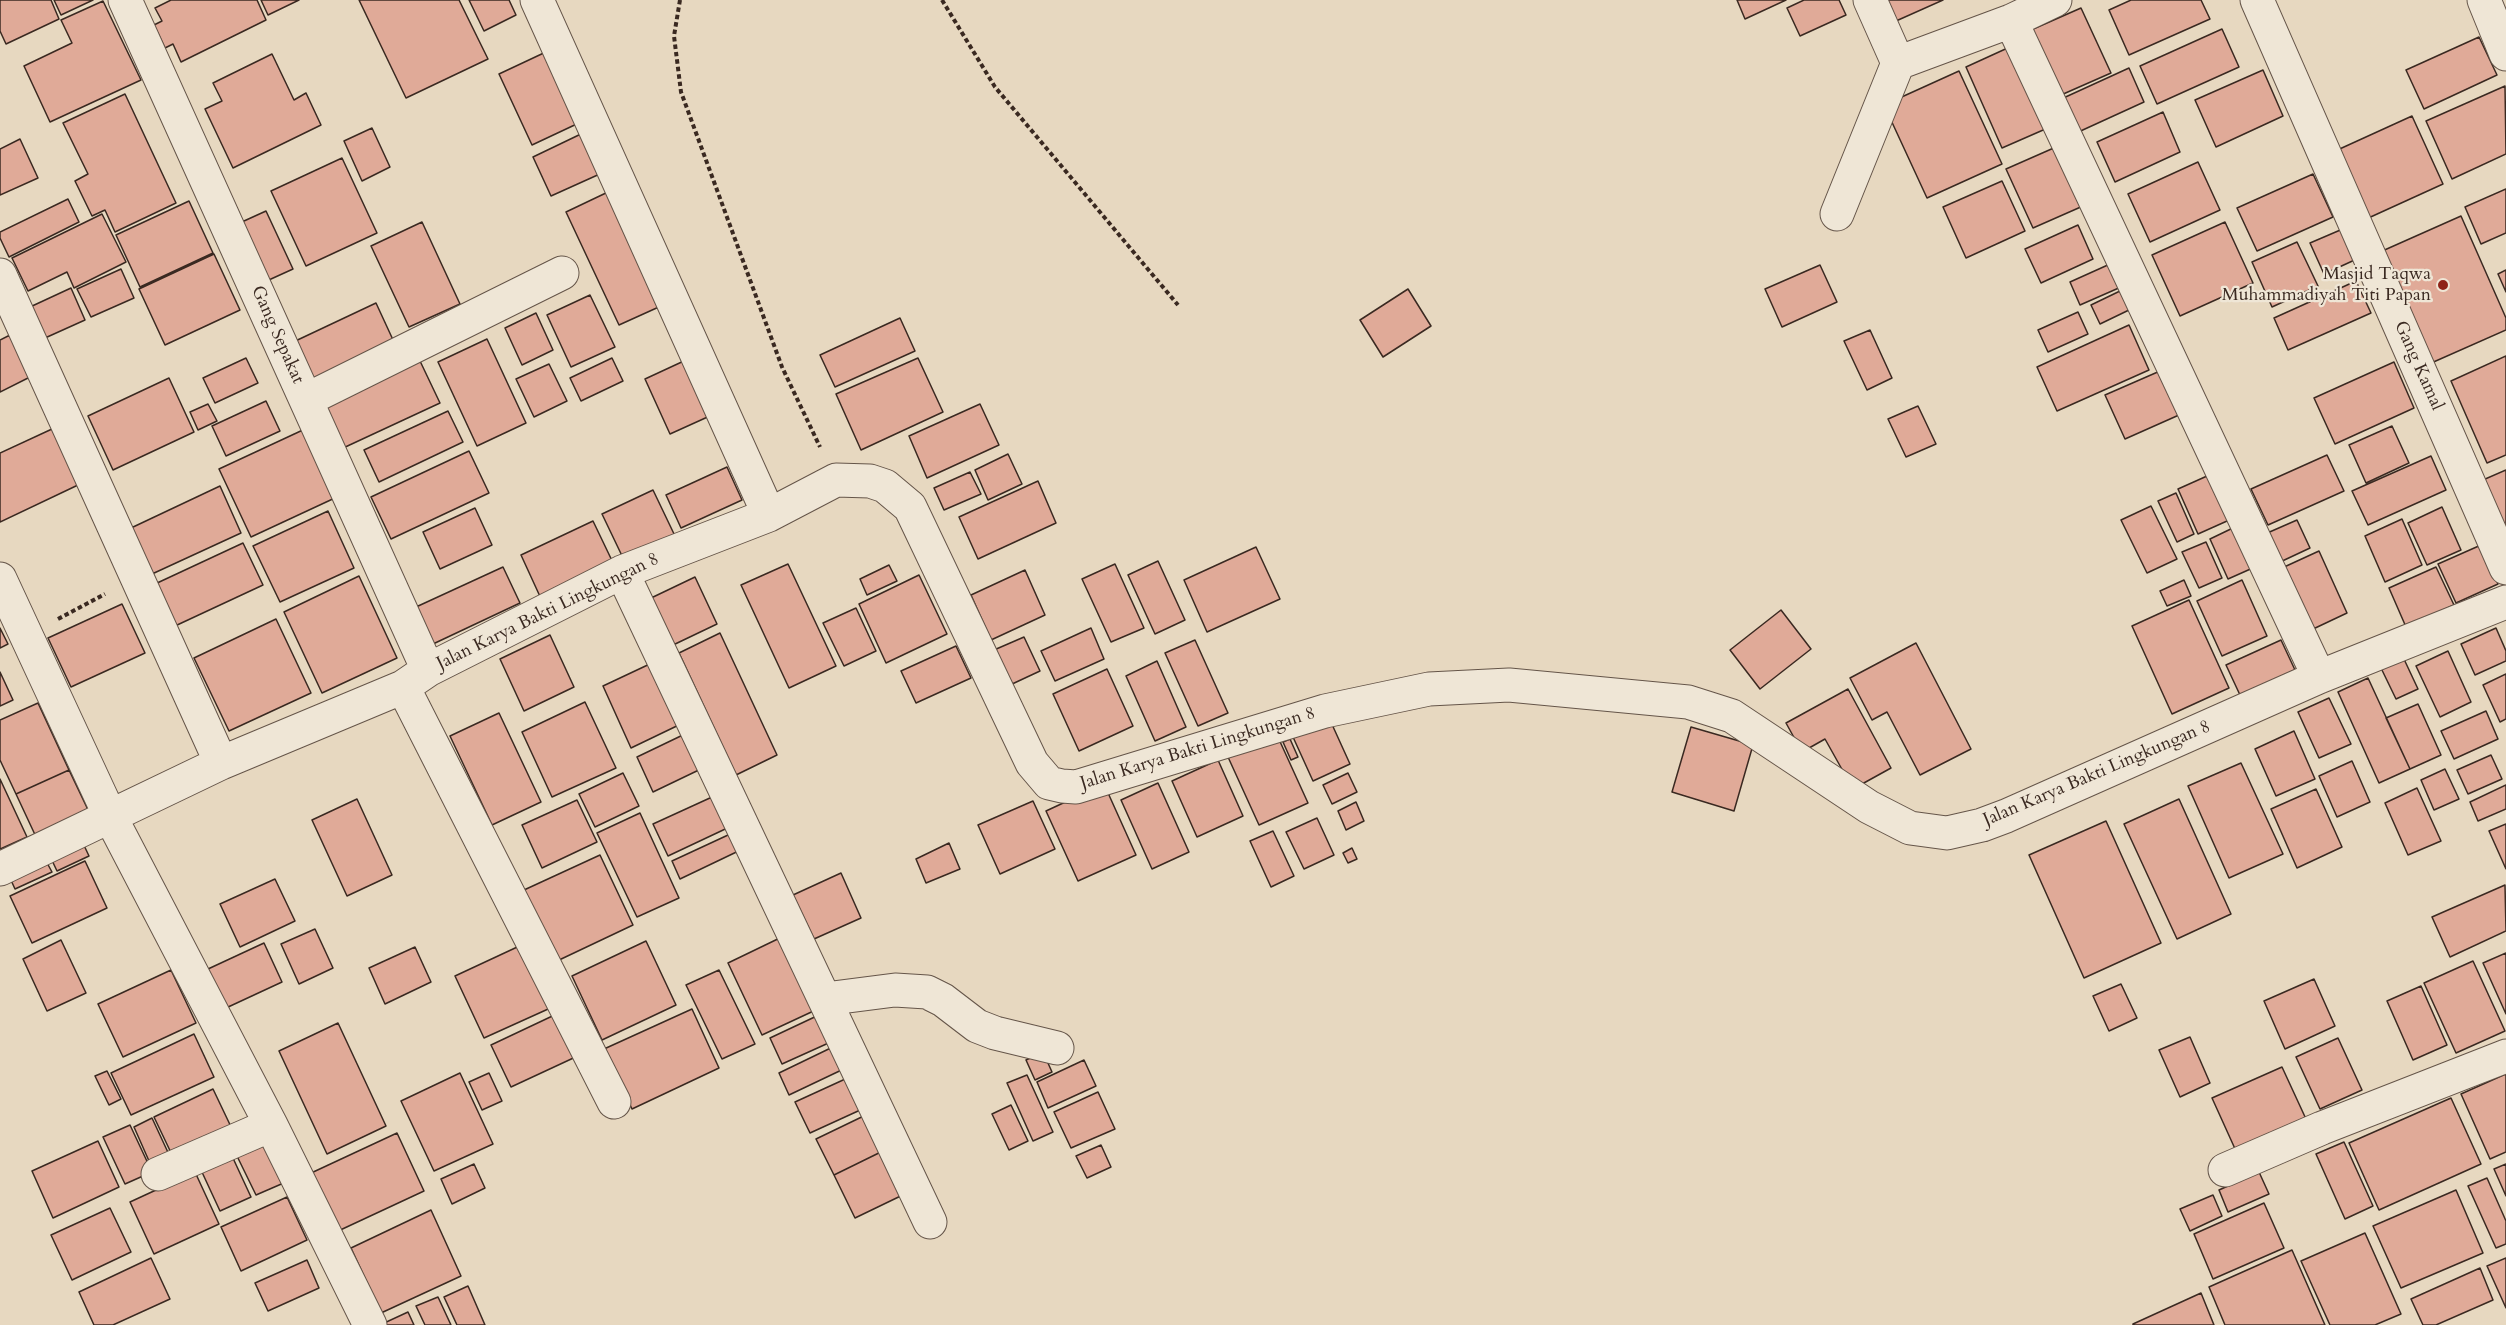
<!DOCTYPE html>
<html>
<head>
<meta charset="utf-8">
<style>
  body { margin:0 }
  canvas { display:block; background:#e7d8c0 }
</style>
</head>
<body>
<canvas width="2506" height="1325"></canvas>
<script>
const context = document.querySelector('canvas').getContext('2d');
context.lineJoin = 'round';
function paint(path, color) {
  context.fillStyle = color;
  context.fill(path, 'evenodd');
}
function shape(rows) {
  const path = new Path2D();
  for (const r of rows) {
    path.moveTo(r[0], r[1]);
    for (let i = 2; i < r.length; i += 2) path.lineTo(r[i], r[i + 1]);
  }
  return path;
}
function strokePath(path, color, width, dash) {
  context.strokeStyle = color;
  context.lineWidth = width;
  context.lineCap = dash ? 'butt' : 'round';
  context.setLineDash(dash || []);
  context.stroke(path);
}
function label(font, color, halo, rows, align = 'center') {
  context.font = font + ' Cardo,serif';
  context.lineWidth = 4.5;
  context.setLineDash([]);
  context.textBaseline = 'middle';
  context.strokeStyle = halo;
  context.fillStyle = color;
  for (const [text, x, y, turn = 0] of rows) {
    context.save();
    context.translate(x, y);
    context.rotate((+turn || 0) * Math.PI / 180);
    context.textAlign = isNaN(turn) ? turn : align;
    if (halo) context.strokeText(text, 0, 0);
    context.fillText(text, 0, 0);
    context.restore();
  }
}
const building = shape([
  [0,0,51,0,59,19,6,44,0,31,0,0],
  [54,0,93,0,61,15,54,0],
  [171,0,257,0,266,20,181,62,173,44,165,48,154,25,162,21,155,8,171,0],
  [261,0,299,0,268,15,261,0],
  [359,0,459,0,488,59,406,98,359,0],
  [469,0,509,0,516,15,484,31,469,0],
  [1737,0,1786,0,1745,19,1737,0],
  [1804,0,1839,0,1846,15,1800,36,1787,8,1804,0],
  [1887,0,1943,0,1896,21,1887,0],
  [2131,0,2201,0,2210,19,2129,55,2109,10,2131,0],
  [103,1,141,80,50,122,24,66,72,43,61,20,103,1],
  [2081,8,2111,73,2061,95,2031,30,2081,8],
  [2222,29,2239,67,2157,104,2140,66,2222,29],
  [2479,37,2497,75,2424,109,2406,70,2479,37],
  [2012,46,2050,127,2002,148,1966,67,2012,46],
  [548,51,581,122,532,145,499,74,548,51],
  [272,54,294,100,306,93,321,125,233,168,205,109,222,101,213,83,272,54],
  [2129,68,2144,102,2074,134,2059,100,2129,68],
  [2263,70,2283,116,2216,147,2195,100,2263,70],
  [1959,71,2002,164,1927,198,1884,105,1959,71],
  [2505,86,2506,154,2452,179,2426,121,2505,86],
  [125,94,176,203,115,232,105,210,92,216,75,181,88,174,63,123,125,94],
  [2163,112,2180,152,2115,182,2097,142,2163,112],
  [2412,116,2443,184,2364,220,2333,152,2412,116],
  [372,128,390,167,362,181,344,141,372,128],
  [583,133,602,173,551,196,533,157,583,133],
  [20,139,38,178,0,195,0,149,20,139],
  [2056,147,2083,206,2033,228,2006,169,2056,147],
  [342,158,377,233,306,266,271,191,342,158],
  [2198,162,2220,210,2150,242,2128,194,2198,162],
  [2313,174,2333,217,2257,251,2237,208,2313,174],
  [2002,181,2025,231,1966,258,1943,207,2002,181],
  [2506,189,2506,233,2481,244,2465,207,2506,189],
  [608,192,661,306,619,325,566,212,608,192],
  [68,199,79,222,9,257,0,238,0,232,68,199],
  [189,201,213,253,140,287,116,235,189,201],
  [266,211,293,269,260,284,233,226,266,211],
  [102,214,126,262,74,288,67,272,28,291,12,258,102,214],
  [2461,216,2506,318,2506,330,2429,364,2380,252,2461,216],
  [422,222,460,304,409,327,371,246,422,222],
  [2225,222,2253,283,2180,316,2152,255,2225,222],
  [2078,225,2093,259,2041,283,2025,249,2078,225],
  [2345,228,2359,258,2324,274,2310,243,2345,228],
  [2297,242,2318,286,2272,307,2252,262,2297,242],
  [214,254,240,310,165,345,139,289,214,254],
  [2110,264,2121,287,2080,305,2070,282,2110,264],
  [1820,265,1837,302,1782,327,1765,289,1820,265],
  [121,269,134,298,91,317,77,289,121,269],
  [2506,270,2506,292,2498,274,2506,270],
  [2356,281,2371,313,2288,350,2274,318,2356,281],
  [71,288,85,320,45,338,30,307,71,288],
  [1408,289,1431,326,1383,357,1360,320,1408,289],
  [2120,291,2129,310,2100,324,2091,305,2120,291],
  [590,295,615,347,571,367,547,315,590,295],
  [376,303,394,342,307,383,289,344,376,303],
  [2078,312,2088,334,2048,352,2038,330,2078,312],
  [536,313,553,350,522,365,505,328,536,313],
  [900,318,915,351,835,387,820,355,900,318],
  [2129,325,2149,370,2057,411,2037,367,2129,325],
  [1870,330,1892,378,1867,390,1844,341,1870,330],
  [10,335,30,377,0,392,0,340,10,335],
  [487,339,526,423,477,446,438,362,487,339],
  [2506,356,2506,455,2487,463,2451,381,2506,356],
  [246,358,258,383,215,403,203,378,246,358],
  [612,358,623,381,581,401,570,378,612,358],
  [918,358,943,412,861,450,836,394,918,358],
  [686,360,712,415,670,434,645,379,686,360],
  [420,361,440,403,341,449,322,407,420,361],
  [2394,362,2414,408,2335,444,2314,398,2394,362],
  [549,364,567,401,534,417,516,379,549,364],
  [2160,371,2179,415,2125,439,2105,395,2160,371],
  [169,378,194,432,113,470,88,416,169,378],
  [266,401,280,431,226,456,212,426,266,401],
  [208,404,217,421,198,430,190,412,208,404],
  [980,404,999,445,927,478,909,436,980,404],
  [1918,406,1936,444,1906,457,1888,419,1918,406],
  [448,411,463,442,379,482,364,450,448,411],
  [2392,426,2409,463,2366,483,2349,445,2392,426],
  [52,429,78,485,0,522,0,453,52,429],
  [305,429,337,497,251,537,219,469,305,429],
  [469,451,489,493,391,539,371,497,469,451],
  [1008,454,1022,484,988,500,975,470,1008,454],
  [2327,455,2344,491,2268,525,2251,489,2327,455],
  [2431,456,2446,490,2368,525,2352,491,2431,456],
  [727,467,742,500,681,528,666,495,727,467],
  [2506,470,2506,549,2476,483,2506,470],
  [970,472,981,494,944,510,934,488,970,472],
  [2216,472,2236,517,2198,534,2178,489,2216,472],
  [1038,481,1056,523,978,559,959,517,1038,481],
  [220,486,241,533,152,574,131,528,220,486],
  [653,490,675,536,624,560,602,514,653,490],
  [2176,493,2194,534,2177,542,2158,501,2176,493],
  [2151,506,2177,559,2147,573,2121,520,2151,506],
  [2442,507,2461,550,2427,565,2408,523,2442,507],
  [475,508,492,545,440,569,423,532,475,508],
  [328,511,354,568,280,602,253,546,328,511],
  [2402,519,2422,565,2385,582,2365,536,2402,519],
  [2297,520,2310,548,2278,563,2265,534,2297,520],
  [593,521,616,569,543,603,521,555,593,521],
  [2237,526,2255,567,2228,579,2210,539,2237,526],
  [2206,542,2222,578,2199,588,2182,552,2206,542],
  [243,543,263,585,175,626,155,584,243,543],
  [2481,545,2498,584,2456,603,2438,564,2481,545],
  [1256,547,1280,599,1207,632,1184,580,1256,547],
  [2319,551,2347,613,2311,630,2282,568,2319,551],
  [1158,561,1185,620,1155,634,1128,575,1158,561],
  [788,564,836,666,789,688,741,585,788,564],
  [1115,564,1144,628,1111,642,1082,579,1115,564],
  [889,565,897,581,867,595,860,579,889,565],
  [503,567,520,603,433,644,416,607,503,567],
  [2436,567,2454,605,2406,627,2389,588,2436,567],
  [1025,570,1045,615,991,640,971,595,1025,570],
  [919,575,947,634,886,663,859,604,919,575],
  [359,576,397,658,322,693,284,612,359,576],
  [695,577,717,624,671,646,649,599,695,577],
  [2184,580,2191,596,2167,606,2160,591,2184,580],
  [2242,580,2267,636,2222,656,2197,601,2242,580],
  [2189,600,2229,688,2172,714,2132,626,2189,600],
  [122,604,145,653,71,687,48,638,122,604],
  [856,608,876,651,844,666,823,623,856,608],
  [1781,610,1811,649,1760,689,1730,650,1781,610],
  [276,619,311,693,229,731,194,658,276,619],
  [0,628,8,644,0,648,0,628],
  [1091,628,1104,659,1055,681,1041,651,1091,628],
  [2496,628,2506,651,2506,661,2475,675,2461,644,2496,628],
  [720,633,777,755,736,775,679,653,720,633],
  [550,635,574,687,524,711,500,659,550,635],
  [1024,637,1040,671,1010,685,994,650,1024,637],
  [1195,640,1228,713,1198,726,1165,653,1195,640],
  [2281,640,2295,670,2240,695,2226,665,2281,640],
  [1916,643,1971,749,1920,775,1887,712,1872,720,1850,678,1916,643],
  [956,646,971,678,916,703,901,671,956,646],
  [2448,651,2471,702,2440,717,2416,666,2448,651],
  [2403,657,2418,689,2396,699,2381,668,2403,657],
  [1157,661,1186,727,1155,741,1126,676,1157,661],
  [654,662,683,723,631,748,603,686,654,662],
  [1107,669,1133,726,1079,751,1053,694,1107,669],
  [0,672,13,700,0,706,0,672],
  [2506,674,2506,719,2500,722,2483,685,2506,674],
  [2368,678,2410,769,2379,783,2338,692,2368,678],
  [1848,689,1891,768,1853,789,1825,739,1802,752,1786,723,1848,689],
  [2329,698,2351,744,2319,758,2298,712,2329,698],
  [585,702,616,768,552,797,522,732,585,702],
  [38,703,69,770,16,794,0,760,0,720,38,703],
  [2418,704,2441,755,2410,769,2386,718,2418,704],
  [2486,711,2498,739,2454,759,2441,731,2486,711],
  [499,713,541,802,492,825,450,736,499,713],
  [1330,720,1350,764,1313,781,1293,737,1330,720],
  [1691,727,1753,745,1734,811,1672,792,1691,727],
  [2294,731,2315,779,2276,796,2255,749,2294,731],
  [687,733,703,768,653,792,637,757,687,733],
  [1277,735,1308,803,1259,825,1228,757,1277,735],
  [1290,739,1298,757,1291,760,1283,742,1290,739],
  [2491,755,2502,779,2468,794,2457,770,2491,755],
  [1218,760,1243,816,1197,837,1172,781,1218,760],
  [2352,761,2370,802,2337,817,2319,776,2352,761],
  [2241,763,2283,854,2229,878,2188,786,2241,763],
  [2445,769,2459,799,2434,810,2421,780,2445,769],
  [69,770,90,814,37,839,16,794,69,770],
  [623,773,639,806,595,827,579,794,623,773],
  [1348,773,1357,792,1332,804,1323,785,1348,773],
  [0,779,27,837,0,849,0,779],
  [1158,783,1189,852,1152,869,1121,800,1158,783],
  [1104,784,1136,855,1078,881,1046,811,1104,784],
  [2506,785,2506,809,2478,821,2470,802,2506,785],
  [2417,788,2441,841,2408,855,2385,803,2417,788],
  [2316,789,2342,847,2297,868,2271,809,2316,789],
  [723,792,738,823,668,856,653,824,723,792],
  [357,799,392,875,347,896,312,820,357,799],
  [2179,799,2231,914,2177,939,2124,824,2179,799],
  [577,800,597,842,542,868,522,825,577,800],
  [1033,801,1055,849,1000,874,978,825,1033,801],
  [1356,802,1364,821,1346,830,1338,811,1356,802],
  [640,813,679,898,637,917,597,833,640,813],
  [1317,818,1334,855,1304,869,1286,832,1317,818],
  [2106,821,2161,943,2084,978,2029,855,2106,821],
  [2506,824,2506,869,2489,831,2506,824],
  [741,829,749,846,680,879,672,861,741,829],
  [1273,831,1294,876,1271,887,1250,841,1273,831],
  [81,839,89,856,57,871,49,854,81,839],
  [949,843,960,869,926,883,916,859,949,843],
  [1352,848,1357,859,1348,863,1343,853,1352,848],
  [600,855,633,925,557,961,524,890,600,855],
  [46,861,52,872,15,889,10,878,46,861],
  [85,861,107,908,32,943,10,896,85,861],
  [841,873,861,918,814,939,793,895,841,873],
  [275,879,295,921,240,947,220,904,275,879],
  [2505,885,2506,931,2450,957,2432,917,2505,885],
  [315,929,333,968,299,984,281,944,315,929],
  [786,935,820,1008,762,1035,728,963,786,935],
  [61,940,86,993,47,1011,23,959,61,940],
  [646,941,676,1005,602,1040,572,976,646,941],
  [528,942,557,1005,484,1038,455,976,528,942],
  [264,943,282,982,226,1008,208,969,264,943],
  [415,947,431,982,385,1004,369,968,415,947],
  [2506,953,2506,1014,2483,963,2506,953],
  [2473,961,2505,1031,2456,1053,2424,983,2473,961],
  [171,970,196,1023,123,1057,98,1004,171,970],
  [719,970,755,1044,722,1059,686,985,719,970],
  [2314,979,2335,1026,2285,1049,2264,1001,2314,979],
  [2121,984,2137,1018,2109,1031,2093,996,2121,984],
  [2421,986,2447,1045,2413,1060,2387,1001,2421,986],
  [692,1009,719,1068,632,1109,604,1049,692,1009],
  [563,1011,582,1054,511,1087,491,1045,563,1011],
  [821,1014,833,1041,782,1064,770,1038,821,1014],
  [338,1023,386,1126,327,1154,279,1051,338,1023],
  [194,1034,214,1077,131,1115,111,1073,194,1034],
  [2190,1037,2210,1083,2180,1097,2159,1050,2190,1037],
  [2338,1038,2362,1090,2320,1109,2296,1057,2338,1038],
  [839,1044,850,1066,789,1095,779,1073,839,1044],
  [1043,1052,1052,1072,1035,1080,1026,1060,1043,1052],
  [1084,1060,1096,1086,1048,1108,1037,1082,1084,1060],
  [2282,1067,2306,1119,2236,1151,2212,1098,2282,1067],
  [107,1071,121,1099,109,1105,95,1076,107,1071],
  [460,1073,493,1144,434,1171,401,1101,460,1073],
  [489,1073,502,1101,482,1110,469,1082,489,1073],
  [2506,1074,2506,1152,2490,1159,2461,1094,2506,1074],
  [854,1075,869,1106,810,1133,795,1102,854,1075],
  [1027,1075,1053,1132,1033,1141,1007,1083,1027,1075],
  [213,1089,233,1131,174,1159,154,1117,213,1089],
  [1098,1092,1115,1129,1071,1148,1054,1112,1098,1092],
  [2451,1098,2481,1164,2379,1210,2349,1143,2451,1098],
  [1011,1105,1028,1141,1009,1150,992,1114,1011,1105],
  [872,1112,889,1148,834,1175,816,1139,872,1112],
  [152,1118,172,1161,153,1170,134,1127,152,1118],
  [130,1125,152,1172,125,1184,103,1137,130,1125],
  [397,1133,424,1191,336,1232,309,1174,397,1133],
  [266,1140,286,1182,256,1195,236,1154,266,1140],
  [98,1141,119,1187,53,1218,32,1171,98,1141],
  [2344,1142,2373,1206,2345,1219,2316,1154,2344,1142],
  [1101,1145,1111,1167,1087,1178,1076,1156,1101,1145],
  [889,1148,911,1191,855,1218,834,1175,889,1148],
  [232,1156,251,1197,220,1211,201,1170,232,1156],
  [474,1164,485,1188,452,1204,441,1179,474,1164],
  [2506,1164,2506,1196,2494,1169,2506,1164],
  [195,1172,219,1224,154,1254,130,1202,195,1172],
  [2259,1172,2269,1194,2228,1212,2219,1190,2259,1172],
  [2487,1178,2506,1221,2506,1244,2496,1248,2468,1186,2487,1178],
  [2456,1190,2483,1253,2401,1288,2373,1226,2456,1190],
  [2213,1195,2222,1216,2190,1231,2180,1209,2213,1195],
  [287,1197,307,1240,241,1271,221,1227,287,1197],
  [2264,1203,2284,1248,2213,1279,2194,1234,2264,1203],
  [110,1208,131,1252,72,1280,51,1235,110,1208],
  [431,1210,461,1276,381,1313,351,1248,431,1210],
  [2365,1233,2401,1314,2375,1325,2330,1325,2301,1261,2365,1233],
  [2292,1250,2325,1325,2225,1325,2209,1287,2292,1250],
  [151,1258,170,1299,113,1325,94,1325,79,1292,151,1258],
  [2506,1258,2506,1308,2487,1266,2506,1258],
  [307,1260,319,1288,268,1311,255,1283,307,1260],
  [2480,1268,2493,1300,2436,1325,2423,1325,2411,1299,2480,1268],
  [468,1286,485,1325,457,1325,444,1297,468,1286],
  [2201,1293,2214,1325,2133,1325,2133,1324,2201,1293],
  [438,1297,451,1325,425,1325,416,1306,438,1297],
  [408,1312,414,1325,380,1325,408,1312]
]);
paint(building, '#e0aa98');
strokePath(building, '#3a2921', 1.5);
const minor = shape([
  [125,0,428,670],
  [537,0,769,515],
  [2257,0,2506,568],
  [2484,0,2506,54],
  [2011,21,2319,677],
  [1898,63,2011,21,2055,0],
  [1837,214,1898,63,1870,0],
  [0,275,221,763],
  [306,400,562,273],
  [622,572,930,1222],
  [0,579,110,816,271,1125,370,1325],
  [403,687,614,1102],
  [0,869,221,763,403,687,428,670,622,572,769,515,836,480,870,481,885,486,910,507,1032,763,1049,783,1062,786,1076,787,1325,711,1429,689,1509,685,1688,702,1732,716,1869,807,1910,828,1947,833,1982,825,2006,816,2319,677,2506,602],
  [825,999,895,990,927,992,943,1000,977,1026,995,1033,1057,1048],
  [2225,1170,2322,1128,2506,1056],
  [158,1174,271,1125]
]);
strokePath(minor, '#655549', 35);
strokePath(shape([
  [680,0,674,36,681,92,782,367,820,447],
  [942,0,995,87,1178,305],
  [58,619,105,594]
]), '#3a2921', 4, [4.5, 3]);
strokePath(minor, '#efe6d6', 33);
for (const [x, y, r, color] of [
  [2443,285,6,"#8f2418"]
]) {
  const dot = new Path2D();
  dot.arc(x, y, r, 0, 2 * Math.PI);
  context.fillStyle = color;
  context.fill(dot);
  strokePath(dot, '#efe6d6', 2);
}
label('18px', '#3a2921', '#efe6d6', [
  ["Masjid Taqwa",2431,275],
  ["Muhammadiyah Titi Papan",2431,296]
], 'right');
label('18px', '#3a2921', '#efe6d6', [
  ["Gang Sepakat",277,335,66],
  ["Gang Kamal",2418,366,66],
  ["Jalan Karya Bakti Lingkungan 8",548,612,-26],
  ["Jalan Karya Bakti Lingkungan 8",1198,749,-17],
  ["Jalan Karya Bakti Lingkungan 8",2097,774,-23]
]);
</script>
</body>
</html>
